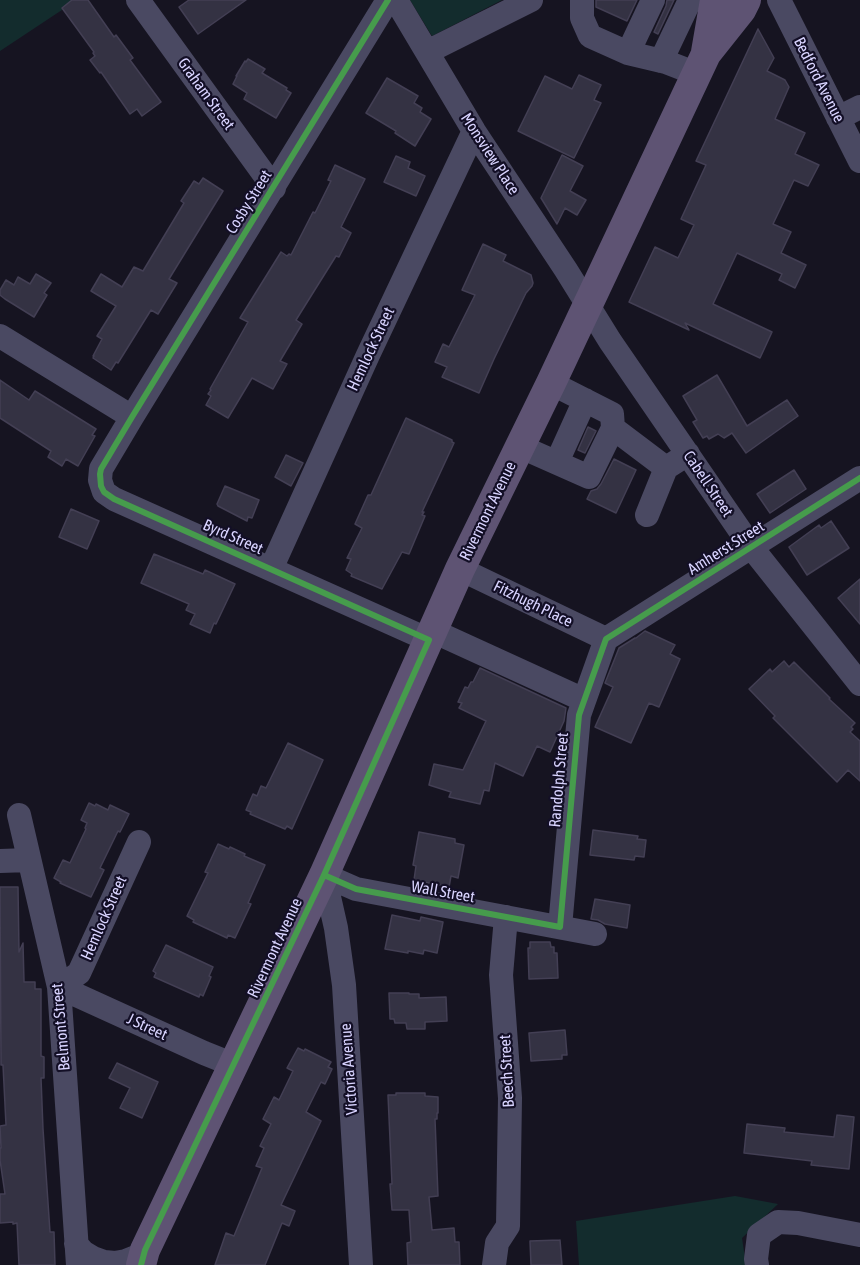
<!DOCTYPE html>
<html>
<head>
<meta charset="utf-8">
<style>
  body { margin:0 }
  canvas { display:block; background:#161421 }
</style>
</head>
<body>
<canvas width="860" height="1265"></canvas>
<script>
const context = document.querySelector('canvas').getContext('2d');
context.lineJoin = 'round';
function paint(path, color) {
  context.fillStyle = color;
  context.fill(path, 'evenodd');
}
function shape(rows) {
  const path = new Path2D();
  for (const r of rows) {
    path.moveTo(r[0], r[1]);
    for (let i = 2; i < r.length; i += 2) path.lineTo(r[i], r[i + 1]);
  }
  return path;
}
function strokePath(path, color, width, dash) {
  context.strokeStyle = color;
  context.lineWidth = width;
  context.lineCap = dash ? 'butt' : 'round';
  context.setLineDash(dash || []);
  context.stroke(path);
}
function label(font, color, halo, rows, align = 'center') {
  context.font = font + ' "Asap Condensed",sans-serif';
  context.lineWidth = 4.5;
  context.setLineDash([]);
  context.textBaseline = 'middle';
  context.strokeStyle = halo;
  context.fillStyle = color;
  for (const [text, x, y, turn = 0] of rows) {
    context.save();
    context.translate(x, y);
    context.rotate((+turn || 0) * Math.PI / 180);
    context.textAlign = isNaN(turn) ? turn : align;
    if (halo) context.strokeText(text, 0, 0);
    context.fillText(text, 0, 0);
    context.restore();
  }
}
paint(shape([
  [0,0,77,0,0,51],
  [410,0,502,0,432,36],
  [735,1196,778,1204,742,1238,746,1265,579,1265,576,1221]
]), '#132c2d');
const building = shape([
  [72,0,88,0,114,37,116,35,133,58,130,60,161,102,142,116,137,109,130,114,101,72,100,73,90,60,95,56,93,53,94,52,62,8,72,0],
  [189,0,246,0,198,34,179,7,189,0],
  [596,0,637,0,627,21,596,7,596,0],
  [667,0,674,0,658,34,654,32,666,6,667,0],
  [758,29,774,58,767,71,785,80,789,87,775,119,805,133,795,154,819,165,808,186,794,180,773,224,791,232,781,253,806,265,795,288,779,280,782,274,737,253,713,304,772,332,760,358,685,323,689,330,629,302,655,247,678,258,694,225,681,219,706,165,696,161,758,29],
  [248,59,265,69,262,73,287,88,286,90,291,93,276,118,244,99,247,93,233,84,237,76,236,76,245,61,246,62,248,59],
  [579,75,601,85,594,100,601,103,574,158,518,131,545,76,572,89,579,75],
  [387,78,418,96,414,103,422,108,420,112,431,119,415,146,395,133,396,131,366,113,387,78],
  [562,155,583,166,570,191,586,200,577,215,565,208,557,224,541,198,562,155],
  [396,156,410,162,408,168,425,176,416,196,384,182,396,156],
  [335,165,365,179,341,227,351,233,339,257,336,256,296,320,302,324,280,361,287,364,273,389,252,378,228,418,206,405,211,396,208,394,211,390,210,389,248,322,240,318,281,252,287,256,289,254,291,255,313,212,315,213,331,181,328,180,335,165],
  [203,178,223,191,169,279,177,283,158,314,151,310,118,363,116,362,111,370,93,358,94,356,93,356,102,339,97,336,116,306,91,291,101,274,122,287,134,267,143,271,184,203,181,201,194,181,199,184,203,178],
  [483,244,506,255,503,261,531,275,533,283,532,286,526,293,494,359,479,393,442,377,447,367,435,362,443,344,449,347,475,295,462,290,483,244],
  [36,274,51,283,44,293,47,295,34,317,5,299,0,295,0,290,6,280,14,285,18,277,30,284,36,274],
  [717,375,747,426,787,400,798,416,746,453,732,433,724,438,718,434,709,439,707,436,703,438,693,422,697,420,683,396,717,375],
  [0,380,29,400,35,391,96,429,92,435,95,436,78,466,66,459,62,466,48,457,51,451,0,418,0,380],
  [406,418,452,440,452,442,454,443,422,512,424,512,422,515,425,516,409,554,402,552,382,589,351,576,352,574,346,570,351,559,347,558,362,528,355,524,368,495,371,495,406,418],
  [588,427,596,431,585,453,578,450,588,427],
  [286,455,303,463,291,486,275,477,286,455],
  [614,459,636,470,616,513,587,499,591,491,597,489,601,484,614,459],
  [794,470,806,489,770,513,757,494,794,470],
  [225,486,259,500,252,518,248,517,247,521,218,506,217,504,225,486],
  [71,509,99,521,87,549,59,537,71,509],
  [831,521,849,548,807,575,789,547,819,525,821,528,831,521],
  [154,554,203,574,205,570,235,584,216,624,214,623,210,633,190,624,195,614,186,610,189,604,141,583,154,554],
  [860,579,860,624,838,598,860,579],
  [645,631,675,645,670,654,680,659,659,707,649,703,631,743,595,727,613,687,605,683,619,648,635,638,636,638,645,631],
  [784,661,789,667,794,662,830,698,829,699,855,723,851,727,853,729,850,732,860,741,860,781,848,770,837,782,773,718,775,716,749,689,770,669,772,672,784,661],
  [480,668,566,708,564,721,550,752,537,746,523,776,495,763,489,791,484,790,480,804,449,797,451,792,429,785,434,764,463,770,486,721,459,708,462,703,458,702,465,687,468,688,471,682,473,682,480,668],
  [288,743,323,760,292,829,287,826,285,829,250,814,251,812,246,810,253,794,257,796,261,786,266,788,288,743],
  [89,803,95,806,96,804,108,810,110,805,129,814,120,832,118,831,100,868,104,870,91,897,60,883,61,882,54,878,63,860,70,863,86,829,85,828,87,823,81,820,89,803],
  [593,830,638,836,637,839,646,840,644,857,635,856,634,860,590,855,593,830],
  [419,832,455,839,455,843,464,845,458,878,451,876,449,887,414,880,416,866,413,865,419,832],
  [218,844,229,849,230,847,245,854,244,856,265,865,248,903,251,904,235,938,228,935,227,938,193,922,194,920,187,916,208,873,205,872,218,844],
  [0,887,18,887,19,952,23,943,24,982,35,982,35,989,41,989,41,1056,44,1057,44,1078,41,1078,43,1129,50,1232,54,1232,55,1265,19,1265,17,1223,13,1224,13,1222,0,1223,0,1194,5,1194,0,1160,0,1148,1,1148,0,1126,6,1125,3,1065,1,1065,0,887],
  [595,899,630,905,627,928,605,924,598,920,591,919,595,899],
  [392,915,420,921,421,917,443,922,437,953,424,950,423,954,408,951,408,953,385,949,392,915],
  [530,942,550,942,551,947,554,947,554,953,557,953,558,978,529,979,528,948,530,948,530,942],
  [166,945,213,967,209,976,211,977,203,996,200,994,199,997,154,977,156,973,153,971,166,945],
  [389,993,409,993,409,994,419,994,419,998,446,997,447,1021,425,1022,425,1029,407,1029,406,1023,395,1023,394,1019,390,1019,389,993],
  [565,1030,567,1055,562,1055,562,1059,531,1061,529,1033,565,1030],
  [298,1048,304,1051,305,1049,331,1062,328,1067,332,1069,325,1084,321,1082,306,1112,321,1121,281,1205,295,1211,289,1226,282,1223,265,1265,215,1265,226,1233,234,1236,262,1168,256,1166,264,1148,260,1146,271,1124,263,1119,274,1097,279,1100,293,1071,287,1068,298,1048],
  [117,1063,158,1082,142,1118,120,1108,130,1088,109,1078,117,1063],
  [396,1093,425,1093,425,1096,438,1097,438,1113,437,1113,437,1119,435,1119,438,1196,429,1197,432,1230,454,1228,455,1242,459,1242,460,1265,408,1265,407,1243,411,1242,409,1210,392,1210,390,1184,392,1184,388,1095,396,1095,396,1093],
  [837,1115,854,1117,849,1169,811,1165,812,1161,744,1153,747,1124,785,1128,784,1132,834,1137,837,1115],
  [560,1240,562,1265,531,1265,530,1241,560,1240]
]);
paint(building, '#343243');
strokePath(building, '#433f54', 1.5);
strokePath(shape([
  [138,0,274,188],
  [388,0,132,417,101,469,100,480,104,492,114,499,429,640],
  [396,0,474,131,566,270,610,341,752,548,860,684],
  [582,0,582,18,590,36,628,53,666,62,697,74],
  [779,0,860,161],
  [427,52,531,0],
  [628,53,653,0],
  [661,61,690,0],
  [838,118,860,107],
  [0,336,132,417],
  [613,428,666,468,688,454],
  [519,446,589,477,613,428,612,414,551,383],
  [557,462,585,400],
  [647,515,666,468],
  [271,569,368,355,474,131],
  [460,569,606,639],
  [433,631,584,700],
  [606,639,860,478],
  [19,815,59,987,78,1265],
  [0,861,29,860],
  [324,875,336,928,344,985,361,1265],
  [324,875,356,889,595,934],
  [560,927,579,715,606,639],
  [59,987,204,1053,234,1065],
  [59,987,79,973,139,842],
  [76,1244,83,1252,93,1258,104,1262,115,1263,126,1261,136,1257,145,1250],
  [494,1265,497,1243,508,1226,510,1098,501,975,506,917],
  [757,1265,756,1259,759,1235,778,1222,798,1223,860,1235]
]), '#4a4962', 24);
strokePath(shape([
  [706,52,715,0],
  [141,1265,145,1250,324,875,460,569,551,383,706,54,741,10,746,0]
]), '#5e5373', 30);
strokePath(shape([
  [324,875,356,889,560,927,579,715,606,639,860,478],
  [141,1265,145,1250,324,875,429,640,114,499,104,492,101,486,100,474,101,469,132,417,388,0]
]), '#469c4c', 6);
label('16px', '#d9d4ff', '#130f26', [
  ["Bedford Avenue",819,80,63],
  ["Graham Street",206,94,54],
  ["Monsview Place",490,154,57],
  ["Cosby Street",249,202,-58],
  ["Hemlock Street",371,349,-65],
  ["Cabell Street",708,484,56],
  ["Rivermont Avenue",488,511,-64],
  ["Byrd Street",233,537,24],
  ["Amherst Street",726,548,-32],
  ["Fitzhugh Place",533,604,26],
  ["Randolph Street",559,780,-85],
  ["Wall Street",443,892,10],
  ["Hemlock Street",104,918,-66],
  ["Rivermont Avenue",275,948,-65],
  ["Belmont Street",61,1027,-95],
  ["J Street",147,1027,25],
  ["Victoria Avenue",349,1069,-94],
  ["Beech Street",507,1071,-93]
]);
</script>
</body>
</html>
